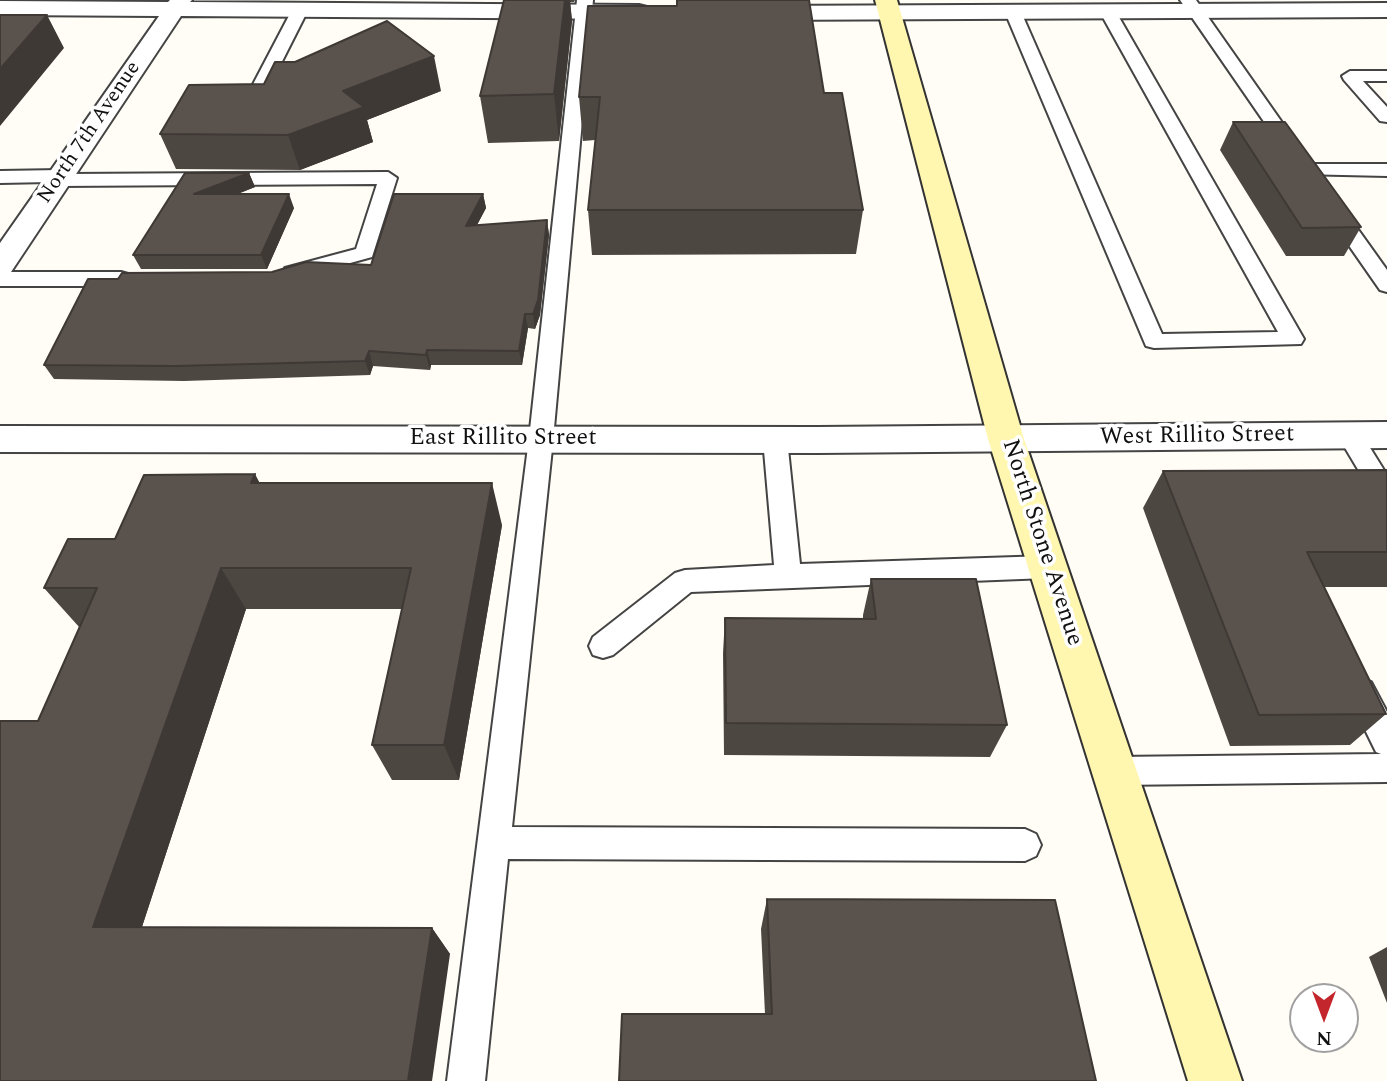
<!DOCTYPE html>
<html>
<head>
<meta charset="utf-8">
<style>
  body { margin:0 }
  #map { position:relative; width:1387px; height:1081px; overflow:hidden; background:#fffdf5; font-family:Spectral,serif }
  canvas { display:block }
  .north { position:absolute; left:1289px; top:983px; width:70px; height:70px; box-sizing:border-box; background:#fff; border:2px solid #a0a0a0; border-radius:50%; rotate:180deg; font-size:19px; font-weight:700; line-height:28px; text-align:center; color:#111 }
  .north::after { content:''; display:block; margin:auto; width:24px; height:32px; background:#c4262e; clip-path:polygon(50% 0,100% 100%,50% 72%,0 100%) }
</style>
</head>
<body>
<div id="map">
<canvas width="1387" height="1081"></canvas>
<div class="north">N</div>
</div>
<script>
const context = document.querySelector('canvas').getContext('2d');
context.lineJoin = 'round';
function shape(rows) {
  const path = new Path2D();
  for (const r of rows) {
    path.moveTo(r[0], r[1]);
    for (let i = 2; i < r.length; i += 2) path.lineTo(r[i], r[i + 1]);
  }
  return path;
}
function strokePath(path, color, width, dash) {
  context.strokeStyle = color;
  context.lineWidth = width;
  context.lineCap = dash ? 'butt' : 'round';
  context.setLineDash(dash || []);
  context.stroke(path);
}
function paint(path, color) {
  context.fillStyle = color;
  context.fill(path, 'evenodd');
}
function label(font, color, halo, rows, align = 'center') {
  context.font = font + ' Spectral,serif';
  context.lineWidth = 7;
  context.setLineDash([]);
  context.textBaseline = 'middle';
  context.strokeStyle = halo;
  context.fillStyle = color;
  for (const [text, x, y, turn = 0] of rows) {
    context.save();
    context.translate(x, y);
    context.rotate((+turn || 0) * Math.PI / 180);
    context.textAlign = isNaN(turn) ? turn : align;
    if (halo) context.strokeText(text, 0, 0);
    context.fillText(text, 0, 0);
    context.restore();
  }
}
const lane = shape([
  [577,0,593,0,553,439,512,827,1025,829,1036,834,1041,845,1036,856,1025,861,508,859,485,1081,447,1081,529,439,577,0],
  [1180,0,1196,0,1302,151,1299,155,1287,155,1180,0],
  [300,5,308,10,256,113,247,118,241,117,238,113,292,10,300,5],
  [1013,7,1021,12,1162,334,1278,332,1100,12,1108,7,1116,12,1304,339,1301,344,1154,348,1146,346,1005,12,1013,7],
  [1350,71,1387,71,1387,81,1363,81,1387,107,1387,122,1380,121,1344,80,1342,76,1350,71],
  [1305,164,1387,164,1387,176,1298,174,1296,170,1298,166,1305,164],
  [60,170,68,174,388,172,397,178,372,257,292,279,285,278,282,273,285,268,356,249,377,184,58,186,50,182,0,183,0,171,60,170],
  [1335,205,1342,207,1387,270,1387,292,1380,290,1325,211,1335,205],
  [0,272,121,272,128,274,131,279,128,284,121,286,0,286,0,272],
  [1350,427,1359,430,1387,475,1387,506,1378,503,1338,436,1341,430,1350,427],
  [775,430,784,433,787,439,800,564,1047,556,1056,559,1060,567,1056,575,1047,578,691,592,613,655,603,658,593,655,589,646,593,637,675,573,685,570,774,565,763,439,766,433,775,430],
  [1361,678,1371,682,1387,712,1387,782,1114,785,1103,781,1099,771,1103,761,1114,757,1381,754,1376,752,1346,691,1351,682,1361,678]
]);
const street = shape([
  [170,0,192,0,190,2,639,5,647,7,650,12,647,17,639,19,181,16,11,272,0,274,0,243,159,16,0,15,0,1,168,2,170,0],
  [1387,3,1387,17,759,20,751,18,748,13,751,8,759,6,1387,3],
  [1387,422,1387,448,818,453,0,452,0,426,818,427,1387,422]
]);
const secondary = shape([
  [875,0,897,0,1024,439,1242,1081,1188,1081,988,439,875,0]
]);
strokePath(lane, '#444', 4);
strokePath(street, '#444', 4);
strokePath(secondary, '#333', 4);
paint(lane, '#fff');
paint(street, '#fff');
paint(secondary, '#fff6b0');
paint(shape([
  [504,0,575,0,574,2,570,2,572,21,559,141,488,143,480,96],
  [677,6,824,93,863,210,856,254,592,255,588,210,595,140,583,141,579,97],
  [441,91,367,120,373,142,300,170,176,169,160,134],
  [1233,122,1361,227,1344,256,1286,256,1220,150],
  [249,173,255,187,238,194,294,208,267,269,141,269,133,255],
  [483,194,486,208,477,225,547,220,549,235,540,315,535,329,528,328,522,365,431,365,430,370,373,366,370,375,184,381,54,379,44,365,118,279,272,272,371,265],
  [1387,470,1387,587,1324,587,1386,714,1350,745,1230,746,1143,508,1163,471],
  [259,483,502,525,459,780,392,780,372,745,402,609,246,609,142,927,432,928,450,954,0,1081,38,721,80,628,44,588,115,539],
  [871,579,1007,725,990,757,724,755,723,653,725,618,863,619,863,615],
  [767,899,1096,1081,765,1014,761,929],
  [1387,947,1387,1003,1369,957]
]), '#4d4742');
paint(shape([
  [565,0,570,0,572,21,559,141,554,94],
  [47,15,64,48,0,126,0,69],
  [434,56,441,91,367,120,373,142,300,170,288,135,343,91],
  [249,173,255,187,200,208,194,194],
  [289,194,294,208,267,269,261,255],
  [483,194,486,208,469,240,466,226],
  [547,220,549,235,540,315,535,329,533,314],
  [525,314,528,328,522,365,519,351],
  [427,350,431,365,430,370,426,355],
  [369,351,373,366,370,375,365,361],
  [255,474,277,516,251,483],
  [492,483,502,525,459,780,444,745],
  [221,568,246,609,133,954,93,927],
  [432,928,450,954,432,1081,408,1081]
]), '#3f3936');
const building = shape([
  [504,0,565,0,554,94,480,96,504,0],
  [677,0,809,0,824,93,842,93,863,210,588,210,600,97,579,97,588,6,677,6,677,0],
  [0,15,47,15,0,69,0,15],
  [387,21,434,56,343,91,364,107,288,135,160,134,189,85,264,84,275,62,295,62,387,21],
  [1233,122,1285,122,1361,227,1302,228,1233,122],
  [185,173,249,173,194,194,289,194,261,255,133,255,185,173],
  [394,194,483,194,466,226,547,220,538,300,533,314,525,314,519,351,427,350,426,355,369,351,365,361,176,366,44,365,88,279,118,279,122,273,272,272,306,262,371,265,394,194],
  [1387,470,1387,552,1307,552,1386,714,1259,715,1163,471,1387,470],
  [255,474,251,483,492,483,444,745,372,745,411,568,221,568,93,927,432,928,408,1081,0,1081,0,721,38,721,97,588,44,588,68,539,115,539,144,475,255,474],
  [871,579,976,579,1007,725,726,723,725,618,876,619,871,579],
  [767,899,1055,900,1096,1081,619,1081,622,1014,772,1014,767,899]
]);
paint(building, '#5a524d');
strokePath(building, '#3f3936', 2);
label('21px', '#111', '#fff', [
  ["North 7th Avenue",90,133,-56]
]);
label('24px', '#111', '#fff', [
  ["West Rillito Street",1197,437,-1],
  ["East Rillito Street",503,439],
  ["North Stone Avenue",1041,543,72]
]);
</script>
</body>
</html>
